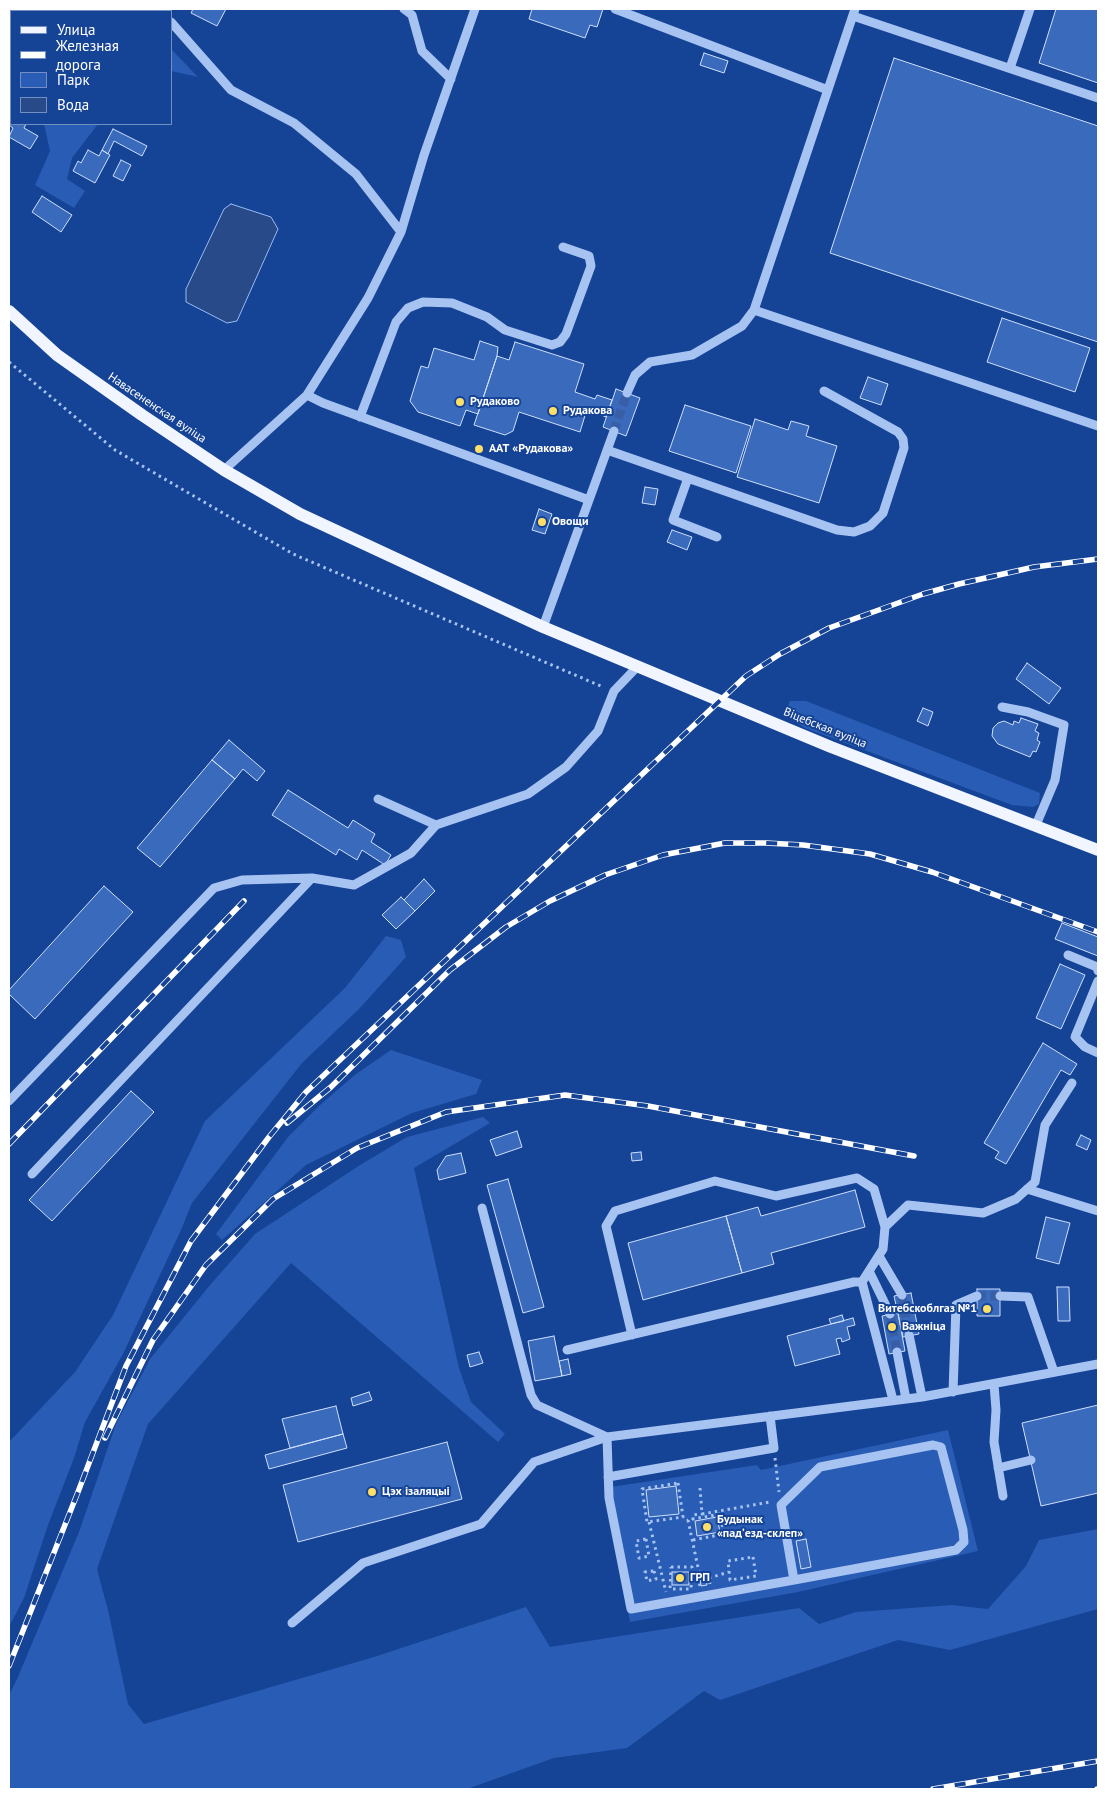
<!DOCTYPE html>
<html>
<head>
<meta charset="utf-8">
<style>
  body { margin:0 }
  #map { position:relative; width:1107px; height:1798px; overflow:hidden; background:#154396; font-family:"PT Sans",sans-serif }
  canvas { display:block }
  .frame { position:absolute; inset:0; border:10px solid #fff; pointer-events:none }
  .legend { position:absolute; left:10px; top:10px; width:162px; height:115px; box-sizing:border-box; background:#154396; border:1px solid #738ec0; margin:0; padding:6px 9px; list-style:none; font-size:15px; color:#fff }
  .legend li { display:flex; align-items:center; gap:10px; height:25px }
  .legend b { width:25px; border:1px solid #738ec0 }
</style>
</head>
<body>
<div id="map">
<canvas width="1107" height="1798"></canvas>
<div class="frame"></div>
<ul class="legend">
<li><b style="height:6px;background:#f1f5ff"></b>Улица</li>
<li><b style="height:6px;background:#fff"></b>Железная дорога</li>
<li><b style="height:14px;background:#295cb4"></b>Парк</li>
<li><b style="height:14px;background:#284a88"></b>Вода</li>
</ul>
</div>
<script>
const context = document.querySelector('canvas').getContext('2d');
context.lineJoin = 'round';
function paint(path, color) {
  context.fillStyle = color;
  context.fill(path, 'evenodd');
}
function shape(rows) {
  const path = new Path2D();
  for (const r of rows) {
    path.moveTo(r[0], r[1]);
    for (let i = 2; i < r.length; i += 2) path.lineTo(r[i], r[i + 1]);
  }
  return path;
}
function strokePath(path, color, width, dash) {
  context.strokeStyle = color;
  context.lineWidth = width;
  context.lineCap = dash ? 'butt' : 'round';
  context.setLineDash(dash || []);
  context.stroke(path);
}
function label(font, color, halo, rows, align = 'center') {
  context.font = font + ' "PT Sans",sans-serif';
  context.lineWidth = 4;
  context.setLineDash([]);
  context.textBaseline = 'middle';
  context.strokeStyle = halo;
  context.fillStyle = color;
  for (const [text, x, y, turn = 0] of rows) {
    context.save();
    context.translate(x, y);
    context.rotate((+turn || 0) * Math.PI / 180);
    context.textAlign = isNaN(turn) ? turn : align;
    if (halo) context.strokeText(text, 0, 0);
    context.fillText(text, 0, 0);
    context.restore();
  }
}
paint(shape([
  [50,9,138,9,139,11,51,11],
  [171,49,198,77,171,71],
  [44,124,98,124,72,158,67,179,85,191,74,208,35,185,50,151],
  [790,701,806,701,1040,793,1039,804,1033,807,1012,805,805,728,791,720,786,709],
  [386,936,401,940,406,957,359,1009,302,1063,192,1203,181,1230,123,1354,85,1422,74,1458,48,1525,24,1598,9,1627,9,1442,75,1372,113,1315,205,1121,345,988],
  [391,1050,482,1080,476,1094,412,1113,306,1165,222,1240,216,1234,288,1137,320,1105,356,1074],
  [483,1117,490,1123,414,1168,459,1368,471,1402,505,1434,498,1442,291,1263,148,1424,97,1569,108,1610,128,1704,144,1724,374,1657,526,1607,550,1647,799,1608,819,1624,856,1612,952,1605,988,1609,1026,1566,1039,1540,1098,1529,1098,1609,950,1650,898,1640,720,1700,704,1691,627,1748,554,1758,467,1789,9,1789,9,1695,17,1679,79,1532,116,1424,150,1359,210,1285,255,1234,360,1165,407,1137],
  [948,1430,978,1551,798,1592,630,1622,604,1488,757,1465,761,1470]
]), '#295cb4');
const water = shape([
  [231,204,271,217,278,229,237,321,227,323,186,302,186,289,224,209,231,204]
]);
paint(water, '#284a88');
strokePath(water, '#99bcf4', 1);
const building = shape([
  [193,9,226,9,217,26,191,13,193,9],
  [532,9,603,9,597,27,590,25,585,38,529,19,532,9],
  [1056,9,1098,9,1098,83,1039,63,1056,9],
  [704,53,728,61,724,73,700,65,704,53],
  [894,58,1098,126,1098,342,830,253,894,58],
  [11,119,11,124,26,124,24,128,38,136,30,149,9,137,13,128,9,125,11,119],
  [113,129,147,146,142,156,114,141,108,154,102,150,113,129],
  [88,150,99,156,102,150,110,155,95,183,73,171,78,161,81,163,88,150],
  [121,160,131,165,123,181,113,176,121,160],
  [42,196,72,215,61,232,32,212,42,196],
  [1002,318,1090,348,1075,392,987,362,1002,318],
  [480,341,498,347,497,356,478,414,466,410,460,426,418,412,410,401,421,366,428,368,434,348,474,360,480,341],
  [515,342,584,364,575,392,595,399,597,395,612,400,606,417,587,409,580,432,519,412,513,431,505,435,474,425,497,356,509,360,515,342],
  [868,377,888,384,881,405,860,398,868,377],
  [616,389,640,398,626,436,603,427,616,389],
  [685,405,751,426,736,473,669,451,685,405],
  [755,419,788,430,791,421,809,426,806,436,837,446,819,503,737,477,755,419],
  [645,487,658,489,655,505,642,503,645,487],
  [539,509,552,514,545,534,532,530,539,509],
  [672,530,692,537,687,550,667,542,672,530],
  [1027,663,1061,688,1049,704,1016,679,1027,663],
  [923,708,933,712,928,726,917,721,923,708],
  [1021,718,1038,724,1035,731,1039,733,1037,740,1040,742,1036,752,1033,751,1030,757,998,744,992,736,993,728,998,723,1004,721,1013,725,1014,721,1019,723,1021,718],
  [229,740,265,771,257,781,243,769,235,779,212,760,229,740],
  [212,760,235,779,160,867,137,848,212,760],
  [288,790,348,828,353,820,375,834,371,842,391,855,385,865,362,850,357,860,339,849,336,855,272,815,288,790],
  [424,879,435,891,415,911,404,900,424,879],
  [104,886,133,912,35,1019,9,994,9,990,104,886],
  [401,897,415,911,396,929,382,915,401,897],
  [1062,923,1098,937,1098,956,1055,939,1062,923],
  [1060,964,1085,975,1061,1029,1036,1018,1060,964],
  [1043,1043,1077,1064,1070,1075,1061,1070,1006,1164,995,1158,999,1152,984,1143,1043,1043],
  [131,1091,154,1112,52,1221,29,1200,131,1091],
  [517,1131,522,1147,496,1156,490,1140,517,1131],
  [1081,1135,1091,1140,1087,1150,1076,1145,1081,1135],
  [641,1152,642,1160,632,1161,631,1153,641,1152],
  [461,1153,466,1173,439,1180,437,1170,446,1156,461,1153],
  [508,1179,544,1307,523,1313,487,1185,508,1179],
  [855,1190,865,1227,771,1253,774,1264,742,1273,726,1216,758,1207,761,1216,855,1190],
  [726,1216,742,1273,643,1300,628,1243,726,1216],
  [1046,1217,1070,1223,1059,1264,1036,1258,1046,1217],
  [1057,1287,1069,1287,1070,1321,1058,1321,1057,1287],
  [977,1289,1000,1289,1000,1316,977,1316,977,1289],
  [911,1293,919,1334,903,1337,894,1296,911,1293],
  [898,1313,905,1351,889,1354,882,1316,898,1313],
  [842,1315,844,1321,831,1324,829,1319,842,1315],
  [853,1318,855,1325,847,1327,850,1339,842,1342,841,1338,836,1339,840,1354,795,1366,787,1336,853,1318],
  [554,1336,562,1376,535,1381,528,1341,554,1336],
  [479,1352,483,1363,470,1367,467,1355,479,1352],
  [568,1359,571,1374,562,1376,559,1361,568,1359],
  [369,1392,372,1400,353,1406,351,1398,369,1392],
  [1098,1405,1098,1493,1041,1506,1022,1423,1098,1405],
  [336,1406,343,1434,290,1448,282,1419,336,1406],
  [343,1434,347,1448,269,1469,265,1455,343,1434],
  [447,1442,462,1499,298,1542,283,1485,447,1442],
  [676,1486,679,1514,649,1517,646,1490,676,1486],
  [717,1517,720,1532,697,1536,695,1521,717,1517],
  [806,1539,811,1567,801,1569,796,1541,806,1539],
  [672,1572,689,1572,689,1585,672,1585,672,1572],
  [706,1578,707,1585,701,1586,700,1579,706,1578]
]);
paint(building, '#3a6abc');
strokePath(building, '#cedffc', 1);
strokePath(shape([
  [614,431,627,393],
  [902,1295,909,1335],
  [977,1296,1000,1296],
  [890,1314,897,1352]
]), '#385fa6', 9, [9, 4.5]);
strokePath(shape([
  [9,362,115,450,293,554,603,687],
  [775,1458,779,1492],
  [678,1483,683,1517,647,1522,642,1489,678,1483],
  [700,1488,702,1514,770,1502],
  [693,1520,693,1515,702,1514],
  [649,1522,666,1592],
  [646,1539,649,1556,639,1558,636,1541,646,1539],
  [693,1540,724,1534,720,1514,688,1520,700,1577],
  [753,1557,756,1576,730,1580,728,1561,753,1557],
  [671,1567,692,1567,691,1589,670,1589,671,1567],
  [654,1571,656,1579,647,1581,645,1572,654,1571],
  [709,1578,729,1572],
  [700,1586,698,1578,700,1577,708,1575,710,1584]
]), '#a7c3f2', 3, [2.5, 4]);
strokePath(shape([
  [160,9,162,11],
  [404,9,412,15,422,51,451,79],
  [615,9,828,90],
  [853,16,1098,98],
  [171,22,231,90,294,123,356,174,401,232],
  [1010,68,1030,9],
  [754,310,1098,426],
  [627,393,635,375,650,362,692,355,742,326,754,310,855,9],
  [307,395,323,403,589,500],
  [360,417,396,322,408,308,423,302,452,303,487,317,505,330,552,345,560,342,566,334,591,266,589,256,563,247],
  [607,450,837,530,854,532,870,526,883,513,904,448,903,439,898,432,824,391],
  [224,470,307,395,368,298,401,232,424,155,475,9],
  [688,478,673,520,717,537],
  [543,627,614,431],
  [1002,707,1028,712,1064,725,1055,780,1036,825],
  [378,799,436,825],
  [1068,955,1097,967,1098,971],
  [1098,981,1075,1037,1085,1047,1098,1053],
  [9,1101,214,888,242,880,312,878,354,885,411,853,436,825,528,794,566,767,598,731,614,691,637,667],
  [32,1174,312,878],
  [1027,1189,1098,1211],
  [482,1208,531,1395,537,1405,607,1437,922,1397,1098,1364],
  [885,1227,908,1205,983,1213,1016,1199,1035,1182,1045,1125,1072,1083],
  [879,1256,902,1295],
  [869,1271,890,1314],
  [1000,1296,1028,1297,1054,1372],
  [632,1335,606,1226,615,1211,715,1181,776,1196,857,1178,874,1189,885,1227,883,1249,862,1282],
  [909,1335,922,1397],
  [567,1350,854,1282,862,1282,893,1400],
  [897,1352,906,1399],
  [994,1384,996,1410,994,1442,1003,1496],
  [953,1392,956,1305,977,1296],
  [998,1468,1031,1460],
  [608,1477,774,1448,770,1416],
  [292,1623,363,1563,481,1524,534,1462,607,1437,609,1498,631,1609,794,1580,956,1550,964,1542,963,1530,941,1447,933,1445,820,1467,781,1505,794,1580]
]), '#a7c3f2', 9);
strokePath(shape([
  [9,311,57,355,142,415,224,470,300,514,543,627,831,747,1098,850]
]), '#f1f5ff', 12);
const rail = shape([
  [287,1123,331,1087,450,970,506,927,550,901,605,875,663,855,725,843,766,843,803,845,870,854,932,872,1098,932],
  [9,1144,244,901],
  [105,1438,153,1340,206,1265,273,1199,357,1148,446,1112,565,1095,648,1106,914,1156],
  [9,1666,78,1492,126,1366,191,1241,269,1137,306,1092,746,676,780,654,829,628,923,594,959,584,1034,567,1098,559],
  [933,1789,1098,1761],
  [1097,1789,1098,1789]
]);
strokePath(rail, '#fff', 5.5);
strokePath(rail, '#154396', 4, [11]);
for (const [x, y, r, color] of [
  [460,402,5,"#ffdf67"],
  [553,411,5,"#ffdf67"],
  [479,449,5,"#ffdf67"],
  [542,522,5,"#ffdf67"],
  [987,1309,5,"#ffdf67"],
  [892,1327,5,"#ffdf67"],
  [372,1492,5,"#ffdf67"],
  [707,1527,5,"#ffdf67"],
  [680,1578,5,"#ffdf67"]
]) {
  const dot = new Path2D();
  dot.arc(x, y, r, 0, 2 * Math.PI);
  context.fillStyle = color;
  context.fill(dot);
  strokePath(dot, '#154396', 2);
}
label('bold 12px', '#fff', '#154396', [
  ["Рудаково",470,402],
  ["Рудакова",563,411],
  ["ААТ «Рудакова»",489,449],
  ["Овощи",552,522],
  ["Витебскоблгаз №1",977,1309,"right"],
  ["Важніца",902,1327],
  ["Цэх ізаляцыі",382,1492],
  ["Будынак",717,1520],
  ["«падʼезд-склеп»",717,1534],
  ["ГРП",690,1578]
], 'left');
label('12px', '#fff', '#154396', [
  ["Навасененская вуліца",157,408,34],
  ["Віцебская вуліца",825,728,22]
]);
</script>
</body>
</html>
